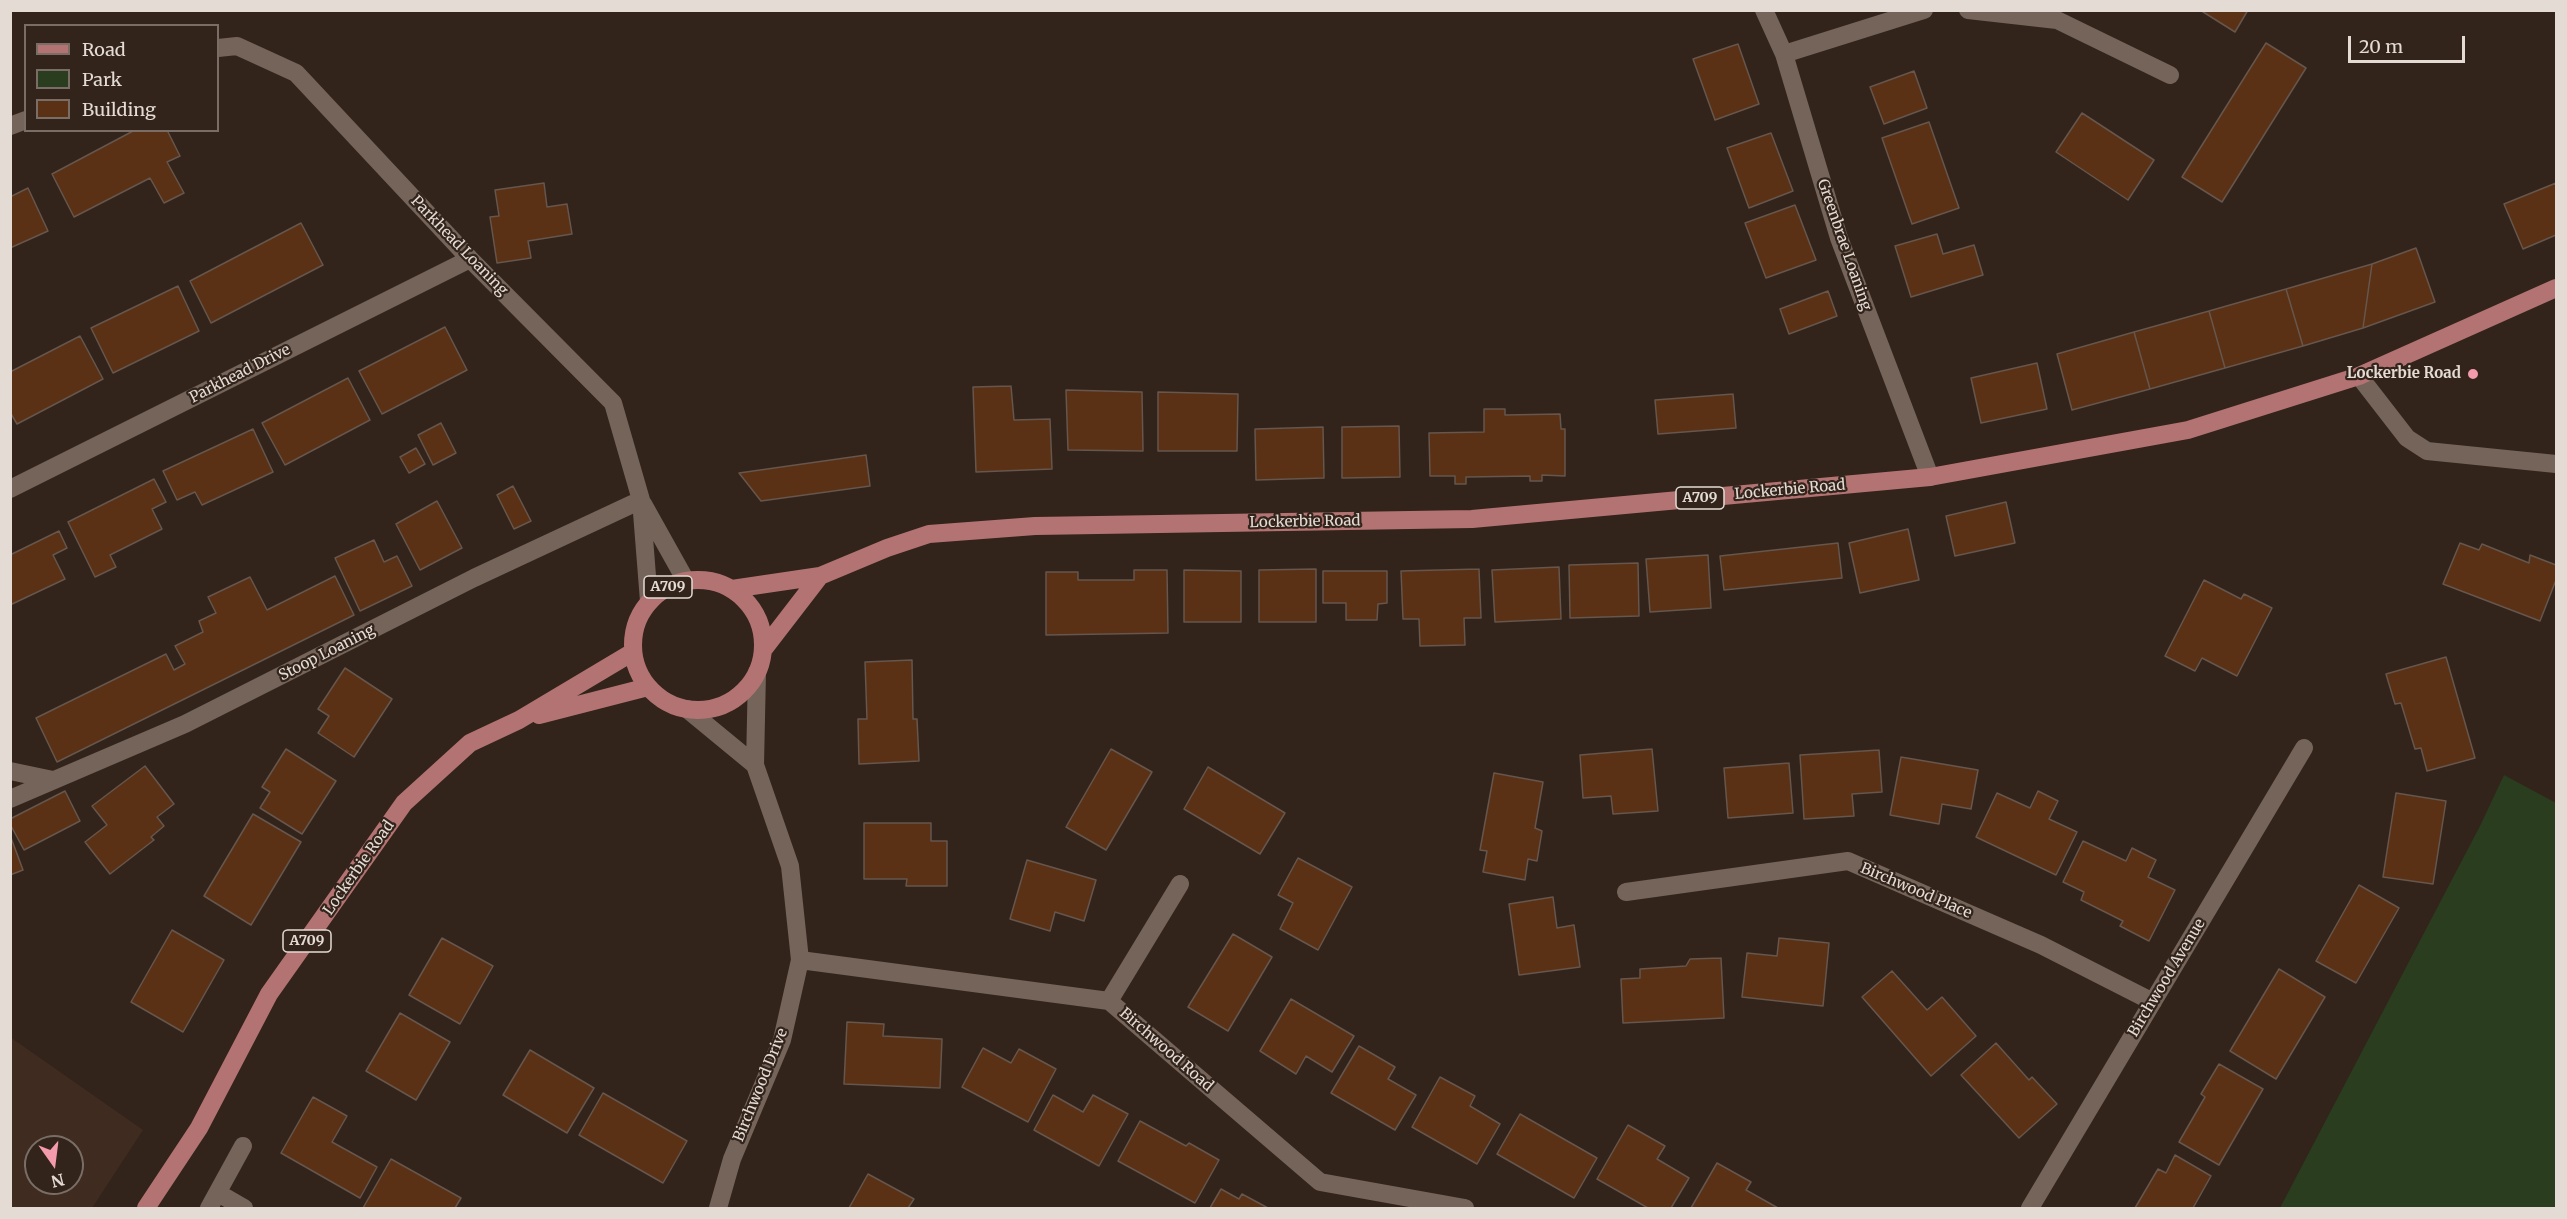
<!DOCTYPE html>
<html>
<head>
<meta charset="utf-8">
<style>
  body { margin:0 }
  #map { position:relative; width:2567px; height:1219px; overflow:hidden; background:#32241b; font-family:Merriweather,serif }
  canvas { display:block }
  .frame { position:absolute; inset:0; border:12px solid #e4dbd5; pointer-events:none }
  .legend { position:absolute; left:24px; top:24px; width:195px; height:108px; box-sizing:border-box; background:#32241b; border:2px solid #796d65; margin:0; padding:8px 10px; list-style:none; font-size:18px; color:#e4dbd5 }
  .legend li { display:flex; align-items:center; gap:12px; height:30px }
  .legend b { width:30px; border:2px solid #796d65 }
  .north { position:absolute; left:24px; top:1135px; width:60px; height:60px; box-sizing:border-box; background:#32241b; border:2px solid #796d65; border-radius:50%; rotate:166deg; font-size:16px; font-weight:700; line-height:24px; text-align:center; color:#e4dbd5 }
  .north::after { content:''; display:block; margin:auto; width:21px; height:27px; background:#f39aac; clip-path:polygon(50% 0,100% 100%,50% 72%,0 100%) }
  .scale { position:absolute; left:2348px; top:36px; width:117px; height:27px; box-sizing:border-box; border:3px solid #e4dbd5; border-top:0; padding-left:8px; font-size:18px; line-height:21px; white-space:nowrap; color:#e4dbd5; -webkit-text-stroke:4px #32241b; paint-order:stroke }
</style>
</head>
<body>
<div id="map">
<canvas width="2567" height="1219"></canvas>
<div class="frame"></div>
<ul class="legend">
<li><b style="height:8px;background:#b47373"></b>Road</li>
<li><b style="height:16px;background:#2a3d1f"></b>Park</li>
<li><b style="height:16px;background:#5a3114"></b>Building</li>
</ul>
<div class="north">N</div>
<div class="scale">20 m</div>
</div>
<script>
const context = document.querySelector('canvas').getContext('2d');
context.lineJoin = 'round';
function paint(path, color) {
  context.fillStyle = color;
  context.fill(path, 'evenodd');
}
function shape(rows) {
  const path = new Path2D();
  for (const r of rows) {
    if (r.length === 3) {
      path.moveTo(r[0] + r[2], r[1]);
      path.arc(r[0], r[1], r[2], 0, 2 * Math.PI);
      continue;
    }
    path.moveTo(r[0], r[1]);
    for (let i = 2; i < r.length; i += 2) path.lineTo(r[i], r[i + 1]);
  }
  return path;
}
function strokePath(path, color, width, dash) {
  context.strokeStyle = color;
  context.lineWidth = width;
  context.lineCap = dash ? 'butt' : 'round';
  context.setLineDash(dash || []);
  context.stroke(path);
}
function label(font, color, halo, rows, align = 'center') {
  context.font = font + ' Merriweather,serif';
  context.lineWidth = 4.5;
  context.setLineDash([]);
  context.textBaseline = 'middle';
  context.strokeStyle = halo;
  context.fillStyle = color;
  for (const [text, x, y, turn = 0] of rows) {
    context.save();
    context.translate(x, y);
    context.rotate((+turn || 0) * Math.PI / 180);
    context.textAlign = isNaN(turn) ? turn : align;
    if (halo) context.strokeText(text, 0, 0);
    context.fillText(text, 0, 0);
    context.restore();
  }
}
paint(shape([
  [10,1037,143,1130,92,1208,11,1208],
  [36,1147,72,1147,72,1183,36,1183]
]), '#3f2b1f');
paint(shape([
  [2504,775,2556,803,2556,1208,2280,1208,2480,826]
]), '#2a3d1f');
const building = shape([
  [2200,10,2248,10,2235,32,2200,10],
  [2266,43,2306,68,2222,202,2182,177,2266,43],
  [1738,44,1759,104,1715,120,1693,59,1738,44],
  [1914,71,1927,108,1884,124,1870,87,1914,71],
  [2082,113,2154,160,2128,200,2056,152,2082,113],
  [1929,122,1959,208,1912,224,1882,138,1929,122],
  [135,130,167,130,180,156,167,162,184,193,164,203,150,178,74,217,52,174,135,130],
  [1771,133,1793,191,1749,208,1727,148,1771,133],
  [544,183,547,207,567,204,572,234,528,241,531,258,497,263,490,217,499,216,495,190,544,183],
  [2556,183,2556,235,2523,249,2504,204,2556,183],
  [28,188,48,231,10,248,10,197,28,188],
  [1795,205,1816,260,1766,278,1745,223,1795,205],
  [301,223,323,265,211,323,190,281,301,223],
  [1937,234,1943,254,1974,245,1983,275,1911,297,1895,246,1937,234],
  [2416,248,2435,302,2363,328,2372,264,2416,248],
  [2372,264,2363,328,2303,346,2286,289,2372,264],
  [178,286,199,331,113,373,91,328,178,286],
  [2286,289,2303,346,2225,368,2209,311,2286,289],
  [1828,291,1837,316,1789,334,1780,309,1828,291],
  [2209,311,2225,368,2150,389,2134,332,2209,311],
  [445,327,467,370,382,414,359,371,445,327],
  [2134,332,2150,389,2072,410,2057,354,2134,332],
  [80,336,103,379,17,424,10,412,10,372,80,336],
  [2037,363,2047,409,1981,423,1971,378,2037,363],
  [348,378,370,420,285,465,262,423,348,378],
  [1011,386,1014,420,1050,419,1052,469,976,472,973,387,1011,386],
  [1066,390,1142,392,1143,451,1068,450,1066,390],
  [1158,392,1238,394,1237,451,1158,451,1158,392],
  [1733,394,1736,428,1658,434,1655,400,1733,394],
  [1484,409,1505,409,1505,415,1560,414,1561,429,1565,429,1565,476,1542,475,1542,481,1530,481,1530,476,1466,477,1466,484,1455,484,1455,476,1430,476,1429,433,1484,432,1484,409],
  [441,423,456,453,433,465,418,435,441,423],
  [1399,426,1400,477,1342,478,1342,427,1399,426],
  [1323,427,1324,478,1256,480,1255,429,1323,427],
  [253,429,273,472,202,505,195,492,177,500,163,471,253,429],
  [416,448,425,464,409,473,400,457,416,448],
  [866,455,870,486,761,501,739,473,866,455],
  [154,479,166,502,152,509,162,529,110,555,116,567,95,577,68,522,154,479],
  [513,486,531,521,514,529,497,495,513,486],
  [437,501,462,548,420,570,396,524,437,501],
  [2006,502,2015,543,1955,556,1946,516,2006,502],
  [1908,529,1919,580,1860,593,1849,543,1908,529],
  [59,531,67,548,53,555,65,579,10,605,10,555,59,531],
  [374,540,384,562,397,556,412,586,360,611,335,558,374,540],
  [1838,543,1842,578,1724,590,1720,556,1838,543],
  [2460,543,2479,550,2482,544,2529,563,2530,555,2556,565,2556,580,2540,621,2443,584,2460,543],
  [1708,555,1711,608,1650,612,1646,559,1708,555],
  [1638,563,1639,616,1570,618,1569,565,1638,563],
  [1559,567,1561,619,1495,622,1492,570,1559,567],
  [1316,569,1316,622,1259,622,1259,570,1316,569],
  [1479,569,1481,618,1464,618,1465,645,1420,646,1419,619,1403,619,1401,571,1479,569],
  [1134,570,1167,570,1168,633,1046,635,1046,572,1078,572,1078,580,1134,580,1134,570],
  [1184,570,1241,571,1241,622,1184,622,1184,570],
  [1323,571,1387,571,1387,603,1378,604,1377,620,1346,620,1346,603,1323,603,1323,571],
  [335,576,354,615,57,762,36,718,166,654,174,670,185,664,175,646,203,632,199,621,216,613,208,597,250,577,267,610,335,576],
  [2204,580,2241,599,2244,594,2272,608,2237,676,2202,658,2195,671,2165,656,2204,580],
  [2446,657,2475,758,2427,771,2421,748,2415,749,2401,703,2395,704,2386,674,2446,657],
  [912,660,913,719,917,719,919,761,859,764,858,719,867,719,865,662,912,660],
  [345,668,392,699,354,757,318,733,329,716,318,709,345,668],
  [286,749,336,781,302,834,260,808,270,792,262,787,286,749],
  [1111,749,1152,772,1106,850,1066,827,1111,749],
  [1652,749,1658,811,1613,814,1611,796,1583,798,1580,755,1652,749],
  [1879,750,1882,792,1852,794,1854,816,1804,819,1800,755,1879,750],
  [1901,757,1978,770,1971,809,1942,804,1939,824,1890,815,1901,757],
  [1789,763,1793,813,1728,818,1724,768,1789,763],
  [145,766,174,804,157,817,164,826,151,837,154,840,110,874,85,842,107,825,92,806,145,766],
  [1208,767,1285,813,1260,854,1184,809,1208,767],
  [1494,773,1543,782,1535,828,1542,831,1537,861,1528,859,1525,880,1483,872,1487,851,1480,850,1494,773],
  [65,791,80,821,24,850,10,824,10,819,65,791],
  [2038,791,2058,801,2049,819,2077,832,2056,875,1976,837,1997,793,2030,808,2038,791],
  [2396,793,2446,801,2433,884,2383,877,2396,793],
  [253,814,301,842,251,925,204,896,253,814],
  [864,823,931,823,931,841,947,841,947,886,906,886,907,879,864,879,864,823],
  [10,835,23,870,10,875,10,835],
  [2083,841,2126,861,2132,848,2156,860,2148,877,2175,890,2149,941,2120,926,2123,921,2081,900,2084,892,2063,882,2083,841],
  [1298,858,1352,887,1318,950,1280,929,1293,903,1278,895,1298,858],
  [1027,860,1096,880,1084,921,1055,912,1050,931,1010,919,1027,860],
  [2359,885,2399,908,2356,983,2316,961,2359,885],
  [1553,897,1557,928,1574,925,1580,967,1519,975,1509,904,1553,897],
  [172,930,224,960,183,1032,131,1002,172,930],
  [1233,934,1272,957,1228,1031,1188,1007,1233,934],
  [442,938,493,966,460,1024,409,995,442,938],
  [1779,938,1829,943,1823,1006,1742,997,1747,953,1777,956,1779,938],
  [1721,958,1724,1018,1623,1023,1621,979,1640,978,1640,969,1686,966,1690,959,1721,958],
  [2279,969,2325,997,2276,1079,2230,1051,2279,969],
  [1892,971,1927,1010,1942,997,1976,1036,1931,1076,1862,997,1892,971],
  [1291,999,1354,1036,1332,1072,1306,1056,1296,1074,1260,1051,1291,999],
  [400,1013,450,1042,416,1100,366,1071,400,1013],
  [847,1022,884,1024,883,1036,942,1039,940,1088,844,1084,847,1022],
  [1996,1043,2029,1080,2032,1077,2057,1104,2019,1138,1961,1075,1996,1043],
  [1359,1046,1395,1067,1388,1079,1416,1095,1395,1130,1331,1093,1359,1046],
  [983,1048,1011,1063,1019,1049,1056,1069,1028,1122,962,1087,983,1048],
  [530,1050,594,1088,567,1133,503,1095,530,1050],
  [2219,1064,2263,1089,2219,1165,2179,1142,2205,1097,2201,1094,2219,1064],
  [1440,1077,1475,1096,1470,1106,1500,1124,1477,1164,1412,1127,1440,1077],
  [603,1093,687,1141,663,1183,579,1135,603,1093],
  [1053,1095,1083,1112,1093,1095,1128,1114,1099,1166,1034,1130,1053,1095],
  [313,1097,347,1116,332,1142,377,1167,360,1198,281,1153,313,1097],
  [1520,1114,1597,1158,1574,1198,1497,1154,1520,1114],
  [1140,1121,1186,1146,1189,1143,1219,1160,1195,1203,1118,1161,1140,1121],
  [1628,1125,1665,1146,1657,1159,1689,1178,1671,1208,1648,1208,1597,1179,1628,1125],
  [2175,1155,2211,1176,2193,1208,2127,1208,2135,1208,2158,1169,2166,1173,2175,1155],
  [391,1159,461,1198,455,1208,363,1208,391,1159],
  [1717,1163,1751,1182,1746,1190,1778,1208,1691,1208,1717,1163],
  [868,1174,914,1199,908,1208,849,1208,868,1174],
  [1221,1189,1239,1199,1242,1194,1268,1208,1210,1208,1221,1189]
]);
paint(building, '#5a3114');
strokePath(building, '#66564d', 1.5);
strokePath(shape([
  [1764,10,1784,54,1839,238,1930,477],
  [1968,10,2057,20,2170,75],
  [218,48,237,46,296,73,470,259,613,403,641,500,649,601],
  [1784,54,1924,10],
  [10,126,26,120],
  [2359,376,2407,438,2427,451,2556,464],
  [10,489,470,259],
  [643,504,686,581],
  [687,709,755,765],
  [10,771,53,780],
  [10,799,185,724,474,578,641,500],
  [1626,892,1848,861,2041,945,2153,1002],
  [800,960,1109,1001,1320,1182,1465,1208],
  [1109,1001,1180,884],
  [218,1193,244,1208],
  [209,1208,243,1146],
  [718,1208,732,1159,782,1040,800,960,790,866,755,765,757,672],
  [2030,1208,2304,748]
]), '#74645a', 18);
strokePath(shape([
  [698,645,65],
  [732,589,820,576,887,548,929,534,1035,526,1472,519,1930,477,2188,430,2359,376,2556,288],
  [763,650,820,576],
  [539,715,648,687],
  [146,1208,199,1128,269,994,404,803,470,743,519,720,633,652]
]), '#b47373', 18);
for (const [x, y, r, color] of [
  [2473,374,6,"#f39aac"]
]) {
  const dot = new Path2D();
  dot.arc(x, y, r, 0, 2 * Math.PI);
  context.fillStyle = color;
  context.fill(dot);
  strokePath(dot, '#32241b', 2);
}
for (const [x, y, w] of [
  [1700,498,48],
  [668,587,48],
  [307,941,48]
]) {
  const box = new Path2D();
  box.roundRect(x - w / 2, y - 11, w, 22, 4.5);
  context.fillStyle = '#32241b';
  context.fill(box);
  strokePath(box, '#e4dbd5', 1.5);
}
label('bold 14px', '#e4dbd5', null, [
  ["A709",1700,498],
  ["A709",668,587],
  ["A709",307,941]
]);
label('15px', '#e4dbd5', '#32241b', [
  ["Greenbrae Loaning",1844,245,71],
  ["Parkhead Loaning",459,246,46],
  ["Parkhead Drive",240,374,-27],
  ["Lockerbie Road",1790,490,-5],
  ["Lockerbie Road",1305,522,-1],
  ["Stoop Loaning",327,653,-27],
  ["Lockerbie Road",359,868,-55],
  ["Birchwood Place",1916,891,23],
  ["Birchwood Avenue",2167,978,-59],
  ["Birchwood Road",1166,1050,41],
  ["Birchwood Drive",761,1085,-68]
]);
label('bold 15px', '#e4dbd5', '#32241b', [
  ["Lockerbie Road",2461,374]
], 'right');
</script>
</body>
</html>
